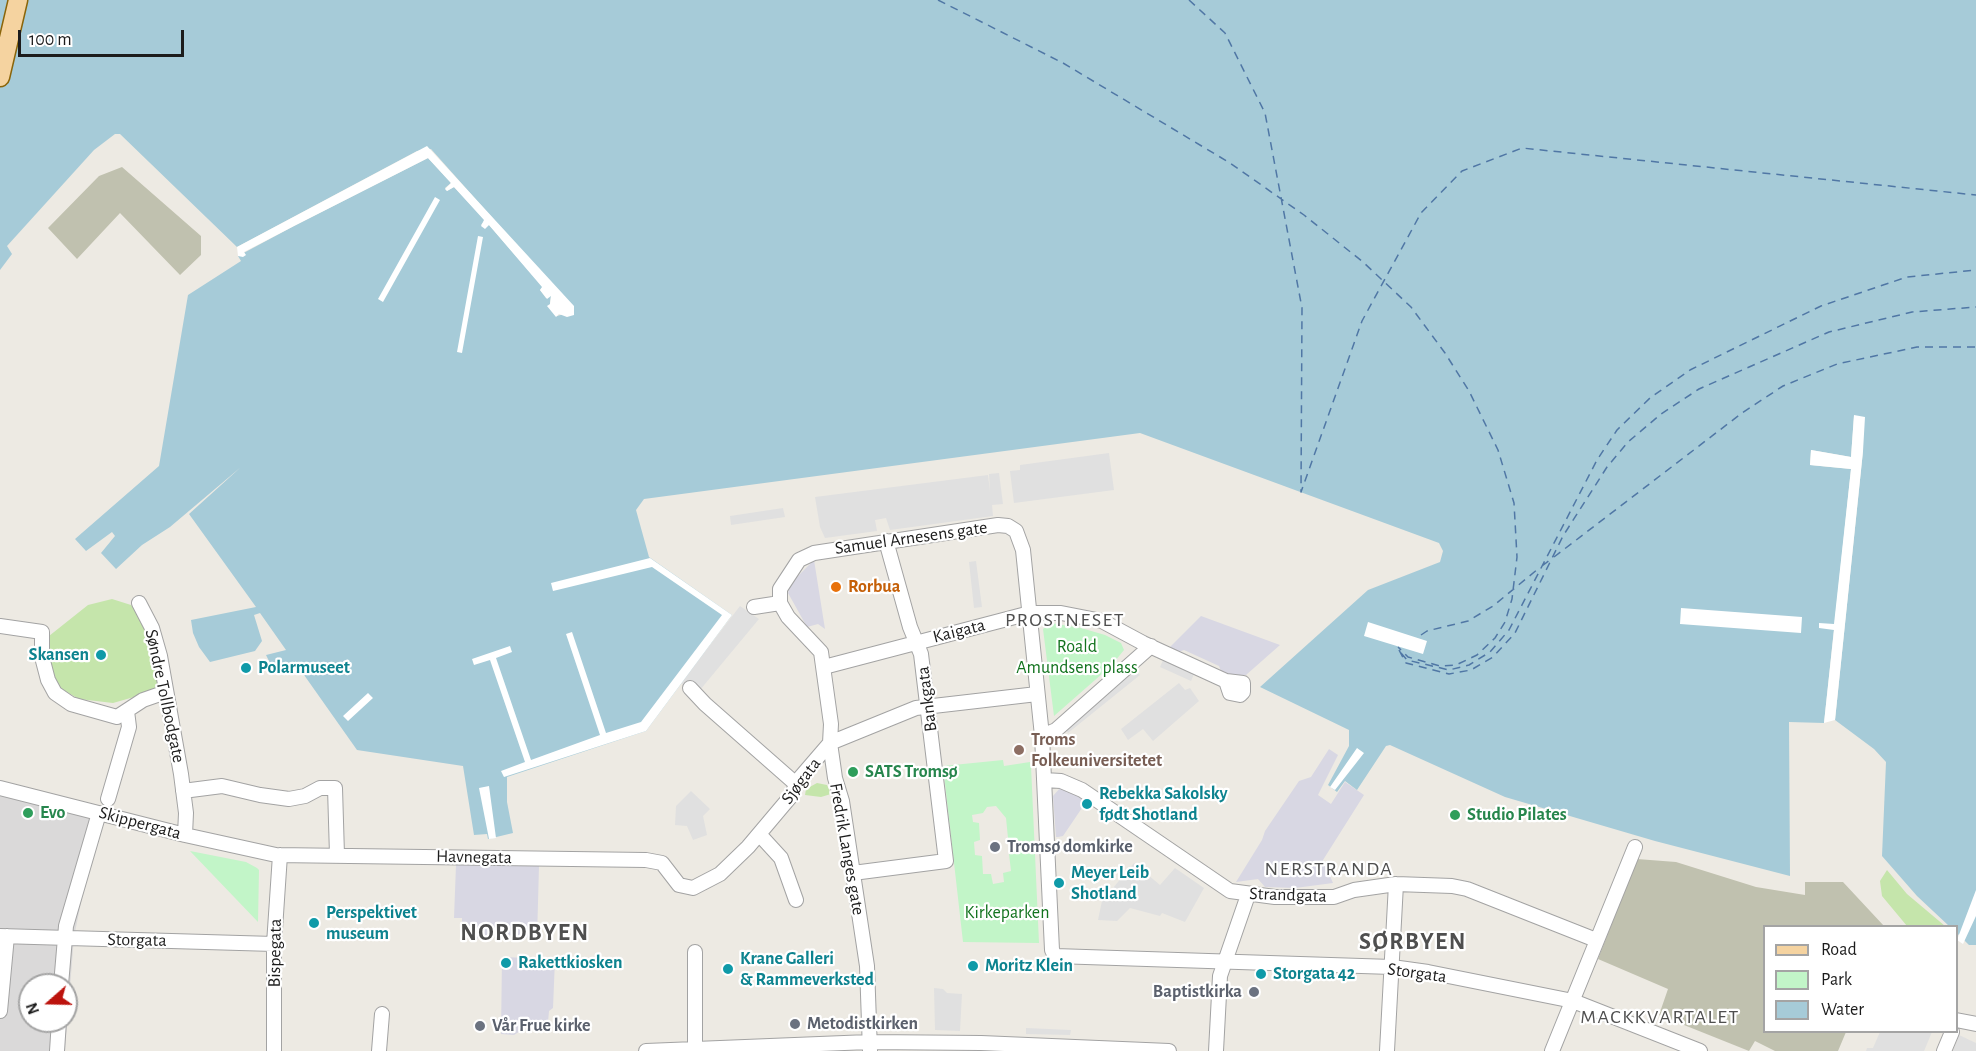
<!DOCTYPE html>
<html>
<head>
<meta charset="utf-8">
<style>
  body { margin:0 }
  #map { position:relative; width:1976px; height:1051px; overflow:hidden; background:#edeae3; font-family:"Alegreya Sans",sans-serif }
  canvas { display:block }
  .legend { position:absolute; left:1763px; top:925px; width:195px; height:108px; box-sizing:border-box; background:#fff; border:2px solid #a4a4a4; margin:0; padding:8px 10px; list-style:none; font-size:18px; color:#1c1c1c }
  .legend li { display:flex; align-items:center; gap:12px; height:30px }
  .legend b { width:30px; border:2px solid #a4a4a4 }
  .north { position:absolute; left:18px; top:973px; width:60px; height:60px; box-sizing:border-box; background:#fff; border:2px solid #a4a4a4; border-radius:50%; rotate:250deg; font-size:16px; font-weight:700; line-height:24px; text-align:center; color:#1c1c1c }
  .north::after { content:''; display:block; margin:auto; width:21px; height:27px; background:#bc130d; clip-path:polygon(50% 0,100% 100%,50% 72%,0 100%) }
  .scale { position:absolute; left:18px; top:30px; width:166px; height:27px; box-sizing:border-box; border:3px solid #1c1c1c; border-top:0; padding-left:8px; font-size:18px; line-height:21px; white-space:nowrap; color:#1c1c1c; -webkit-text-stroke:4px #fff; paint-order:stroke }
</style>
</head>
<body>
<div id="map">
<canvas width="1976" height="1051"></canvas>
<ul class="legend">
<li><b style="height:8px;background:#f5d3a0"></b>Road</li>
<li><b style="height:16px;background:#c2f5c8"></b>Park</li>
<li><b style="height:16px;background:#a6cbd8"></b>Water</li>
</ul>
<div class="north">N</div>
<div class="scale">100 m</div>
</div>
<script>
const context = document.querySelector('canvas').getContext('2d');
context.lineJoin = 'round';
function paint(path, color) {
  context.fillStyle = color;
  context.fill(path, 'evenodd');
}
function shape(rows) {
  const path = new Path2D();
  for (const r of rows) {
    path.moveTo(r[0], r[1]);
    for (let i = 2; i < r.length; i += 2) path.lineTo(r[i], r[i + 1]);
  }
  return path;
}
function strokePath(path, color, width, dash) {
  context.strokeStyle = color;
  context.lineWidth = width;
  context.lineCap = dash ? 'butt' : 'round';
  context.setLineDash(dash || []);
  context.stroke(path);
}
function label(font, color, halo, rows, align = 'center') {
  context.font = font + ' "Alegreya Sans",sans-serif';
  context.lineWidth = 4.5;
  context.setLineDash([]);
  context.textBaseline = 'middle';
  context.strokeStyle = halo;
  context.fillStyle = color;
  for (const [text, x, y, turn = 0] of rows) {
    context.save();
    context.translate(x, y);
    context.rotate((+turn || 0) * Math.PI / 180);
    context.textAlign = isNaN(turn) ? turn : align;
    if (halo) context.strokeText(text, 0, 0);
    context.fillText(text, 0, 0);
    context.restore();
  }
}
paint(shape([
  [0,795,92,812,92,849,74,937,65,1051,0,1051],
  [30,985,66,985,66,1021,30,1021]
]), '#dad9d9');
paint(shape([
  [122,167,201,236,201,255,180,275,120,213,77,259,48,228,99,176],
  [1637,859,1676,862,1756,887,1805,895,1805,882,1843,882,1884,926,1764,926,1764,1032,1846,1032,1838,1051,1775,1051,1755,1041,1749,1051,1659,1015,1668,989,1598,959]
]), '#c0c1af');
paint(shape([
  [112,599,131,605,146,624,160,680,155,689,148,693,113,703,79,699,60,688,57,683,48,660,46,641,49,636,88,605],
  [817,783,827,785,831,794,821,797,805,795,806,789],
  [1887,870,1907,894,1945,926,1907,926,1882,896,1880,881]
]), '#c5e5ab');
paint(shape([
  [1051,623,1081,628,1105,635,1121,643,1124,650,1111,666,1054,716,1043,629],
  [1003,760,1004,766,1030,762,1031,766,1039,943,963,942,943,766],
  [996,806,1006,818,1008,838,1014,839,1015,852,1009,854,1011,871,1003,873,1004,882,993,884,991,874,983,874,982,856,975,855,974,842,980,840,979,823,973,822,972,815,983,813,987,807],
  [190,851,246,862,257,868,259,870,258,922]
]), '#c2f5c8');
paint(shape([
  [1109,453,1114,490,1014,503,1010,471,1020,470,1020,465],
  [999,473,1003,504,992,505,993,516,890,530,886,518,875,520,877,531,825,538,820,527,815,497,988,475,990,492,989,474],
  [783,508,785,517,731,525,730,516],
  [976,561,982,607,974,608,969,562],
  [740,606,759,619,695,696,681,683],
  [1164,658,1195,672,1191,681,1160,667],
  [1134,669,1140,675,1068,733,1064,728],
  [1179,683,1185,690,1190,688,1199,701,1153,741,1143,729,1128,740,1121,729],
  [691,791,710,809,703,816,707,835,693,840,687,826,675,825,676,806],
  [1134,863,1160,885,1175,868,1204,888,1185,922,1162,913,1160,916,1130,908,1117,921,1098,920,1102,901],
  [934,988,943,989,947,993,962,994,960,1031,935,1030],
  [1026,1028,1071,1030,1070,1035,1026,1034],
  [1880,1032,1932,1032,1924,1051,1866,1051,1867,1048,1873,1048],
  [1959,1035,1976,1043,1976,1051,1953,1051]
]), '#e0e0e0');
paint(shape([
  [814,560,825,629,818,624,807,627,788,593,791,583],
  [1201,616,1280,645,1246,675,1233,676,1221,671,1219,666,1184,650,1178,652,1169,648],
  [1329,749,1338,755,1318,795,1331,804,1345,782,1364,795,1323,860,1333,883,1295,888,1265,887,1258,879,1236,882,1262,840,1265,831,1299,781,1311,777],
  [1061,787,1086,798,1086,802,1063,836,1058,837,1056,837,1053,796],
  [456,865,539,866,537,939,496,933,476,939,462,938,462,918,454,918],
  [502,957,555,959,553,1008,549,1011,548,1022,536,1021,514,1035,501,1034]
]), '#d8d7e3');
paint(shape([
  [0,0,1976,0,1976,945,1969,945,1957,933,1956,926,1949,926,1917,896,1882,856,1886,762,1874,749,1835,720,1863,451,1854,416,1851,457,1811,450,1810,465,1851,469,1824,723,1789,722,1790,876,1655,841,1505,797,1390,745,1386,746,1357,790,1345,781,1337,792,1328,785,1349,746,1349,730,1260,687,1368,590,1440,562,1443,551,1439,543,1140,433,644,499,636,510,649,557,732,615,646,731,507,777,507,802,513,833,488,839,487,834,474,835,463,766,357,750,297,665,269,671,269,661,266,655,286,650,260,613,254,615,262,641,255,651,210,662,199,647,193,633,191,620,256,607,189,514,241,467,170,527,142,545,116,569,101,553,115,536,112,532,86,551,75,539,159,466,188,295,241,261,238,256,294,226,428,158,451,183,445,188,447,191,454,187,485,220,481,225,489,225,543,287,540,290,546,298,551,295,550,304,557,316,564,314,552,285,431,149,417,151,237,247,120,134,115,134,94,150,7,246,12,254,0,270]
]), '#a6cbd8');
paint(shape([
  [427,146,574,306,574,315,567,317,559,314,556,317,547,306,550,304,551,296,547,299,540,290,542,287,489,225,485,229,481,226,484,220,454,187,447,191,445,189,451,183,428,158,294,226,244,252,246,255,243,257,238,256,237,247],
  [435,197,440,200,383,302,378,299],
  [478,236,483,237,462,353,457,352],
  [1854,415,1865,417,1863,451,1835,720,1824,723,1834,630,1819,628,1819,623,1834,624,1851,469,1810,465,1811,450,1851,457],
  [650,558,732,615,646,731,504,777,501,771,525,762,490,660,474,665,472,659,510,646,512,652,496,658,531,760,600,735,566,634,572,632,606,733,641,722,722,615,652,567,553,591,551,583],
  [1681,608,1802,617,1801,633,1680,624],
  [1368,622,1427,641,1423,654,1364,636],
  [368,693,373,698,348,721,343,716],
  [1357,748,1364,753,1335,790,1330,787],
  [489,786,496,838,489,839,479,788],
  [1976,890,1976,916,1963,944,1957,940]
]), '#fff');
strokePath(shape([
  [938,0,1063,63,1230,163,1304,215,1363,262,1411,307,1445,353,1469,391,1498,450,1514,503,1517,557,1512,599,1505,622,1495,638,1477,655,1456,665,1440,666,1408,657,1398,647],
  [1189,0,1225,33,1265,113,1302,308,1301,492,1362,321,1421,213,1462,171,1522,148,1976,195],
  [1554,557,1742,413,1783,386,1837,364,1917,347,1976,347],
  [1542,566,1550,560],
  [1421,635,1427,631,1468,621,1493,606,1538,569],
  [1399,650,1406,663,1449,674,1471,670,1493,657,1515,633,1563,536,1607,467,1628,442,1661,414,1699,389,1829,332,1912,312,1976,307],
  [1401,653,1407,660,1449,670,1469,665,1490,652,1509,630,1597,460,1617,430,1650,398,1690,370,1821,306,1907,277,1976,270]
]), '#5077a5', 1.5, [8, 6]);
const minor = shape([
  [139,603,152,628,160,656,181,774,186,813,185,835],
  [754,607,780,603],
  [0,626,42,632,42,657,48,680,55,693,71,704,117,717,143,700,166,692],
  [824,667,1030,613,1061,613,1102,621,1143,643,1226,681,1243,683,1243,692,1240,695,1230,693,1226,681],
  [690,688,705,704,796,784],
  [1042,736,1056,730,1151,646],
  [1044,780,1061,781,1082,790,1230,891,1275,897,1334,897,1354,890,1396,884,1452,886,1467,889,1596,940],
  [0,788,185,835,276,855,646,860,662,863,679,885,693,888,720,874,748,847,791,796,799,779,830,743,916,708,1037,694],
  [183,791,222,786,260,795,289,799,305,796,320,788,335,788,337,855],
  [108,799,129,727,127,711],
  [759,834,781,858,796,900],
  [853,873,946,861,921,654,910,627,886,541],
  [0,936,274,944],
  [695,952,695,1049],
  [61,985,66,926,99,813],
  [0,1011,7,936],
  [1956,1020,1976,1024],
  [57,1051,59,1021],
  [274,1051,274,944,280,855],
  [379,1051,382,1014],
  [646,1051,869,1042,981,1043,1169,1051],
  [870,1051,867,966,842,801,835,778,830,743,831,724,821,652,788,617,780,603,780,589,799,560,814,553,998,525,1008,526,1016,531,1023,550,1042,736,1052,950,1055,956,1392,967,1428,972,1573,1001,1700,1051],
  [1216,1051,1220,976,1248,895],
  [1387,1051,1396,884],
  [1552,1051,1635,847],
  [1944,1051,1952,1032]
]);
const major = shape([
  [0,77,18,0]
]);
strokePath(minor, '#a3a3a3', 16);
strokePath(major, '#8b650a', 21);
strokePath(minor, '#fff', 14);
strokePath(major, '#f5d3a0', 18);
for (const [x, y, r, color] of [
  [836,587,6,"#e8710a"],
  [101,655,6,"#0f9aa8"],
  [246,668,6,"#0f9aa8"],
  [1019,750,6,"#8d6e63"],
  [853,772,6,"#2e9e5b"],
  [1087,804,6,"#0f9aa8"],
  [28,813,6,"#2e9e5b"],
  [1455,815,6,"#2e9e5b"],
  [995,847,6,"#6b7280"],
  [1059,883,6,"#0f9aa8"],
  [314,923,6,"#0f9aa8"],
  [506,963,6,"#0f9aa8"],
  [973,966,6,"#0f9aa8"],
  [728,969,6,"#0f9aa8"],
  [1261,974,6,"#0f9aa8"],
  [1254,992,6,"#6b7280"],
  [795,1024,6,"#6b7280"],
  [480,1026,6,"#6b7280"]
]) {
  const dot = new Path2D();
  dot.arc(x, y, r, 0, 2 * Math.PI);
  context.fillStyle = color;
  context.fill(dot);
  strokePath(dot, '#fff', 2);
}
label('18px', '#1c1c1c', '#fff', [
  ["Samuel Arnesens gate",911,538,-8],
  ["Kaigata",959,631,-14],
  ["Søndre Tollbodgate",165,696,78],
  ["Bankgata",927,699,-97],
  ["Sjøgata",801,781,-53],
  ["Skippergata",140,823,15],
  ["Fredrik Langes gate",847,849,80],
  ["Havnegata",474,857,1],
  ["Strandgata",1288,895,2],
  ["Storgata",137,940,1],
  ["Bispegata",275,953,-89],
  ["Storgata",1417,973,8]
]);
label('bold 18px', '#c56008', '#fff', [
  ["Rorbua",848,587]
], 'left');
label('18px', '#12731e', '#fff', [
  ["Roald",1077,647],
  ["Amundsens plass",1077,668],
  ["Kirkeparken",1007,913]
]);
label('bold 18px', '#0d838f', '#fff', [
  ["Skansen",89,655,"right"],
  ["Polarmuseet",258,668],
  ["Rebekka Sakolsky",1099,794],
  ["født Shotland",1099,815],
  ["Meyer Leib",1071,873],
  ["Shotland",1071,894],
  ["Perspektivet",326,913],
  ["museum",326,934],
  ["Krane Galleri",740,959],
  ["& Rammeverksted",740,980],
  ["Rakettkiosken",518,963],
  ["Moritz Klein",985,966],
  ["Storgata 42",1273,974]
], 'left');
label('bold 18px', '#785e54', '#fff', [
  ["Troms",1031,740],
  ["Folkeuniversitetet",1031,761]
], 'left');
label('bold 18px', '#27864d', '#fff', [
  ["SATS Tromsø",865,772],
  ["Evo",40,813],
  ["Studio Pilates",1467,815]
], 'left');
label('bold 18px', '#5b616d', '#fff', [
  ["Tromsø domkirke",1007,847],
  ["Baptistkirka",1242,992,"right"],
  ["Metodistkirken",807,1024],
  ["Vår Frue kirke",492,1026]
], 'left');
context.letterSpacing = '1.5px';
label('20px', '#4f4f4f', '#fff', [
  ["PROSTNESET",1065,620],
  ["NERSTRANDA",1329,869],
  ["MACKKVARTALET",1660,1017]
]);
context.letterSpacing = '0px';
context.letterSpacing = '1.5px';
label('bold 24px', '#4f4f4f', '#fff', [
  ["NORDBYEN",525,933],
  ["SØRBYEN",1413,942]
]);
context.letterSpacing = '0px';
</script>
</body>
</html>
